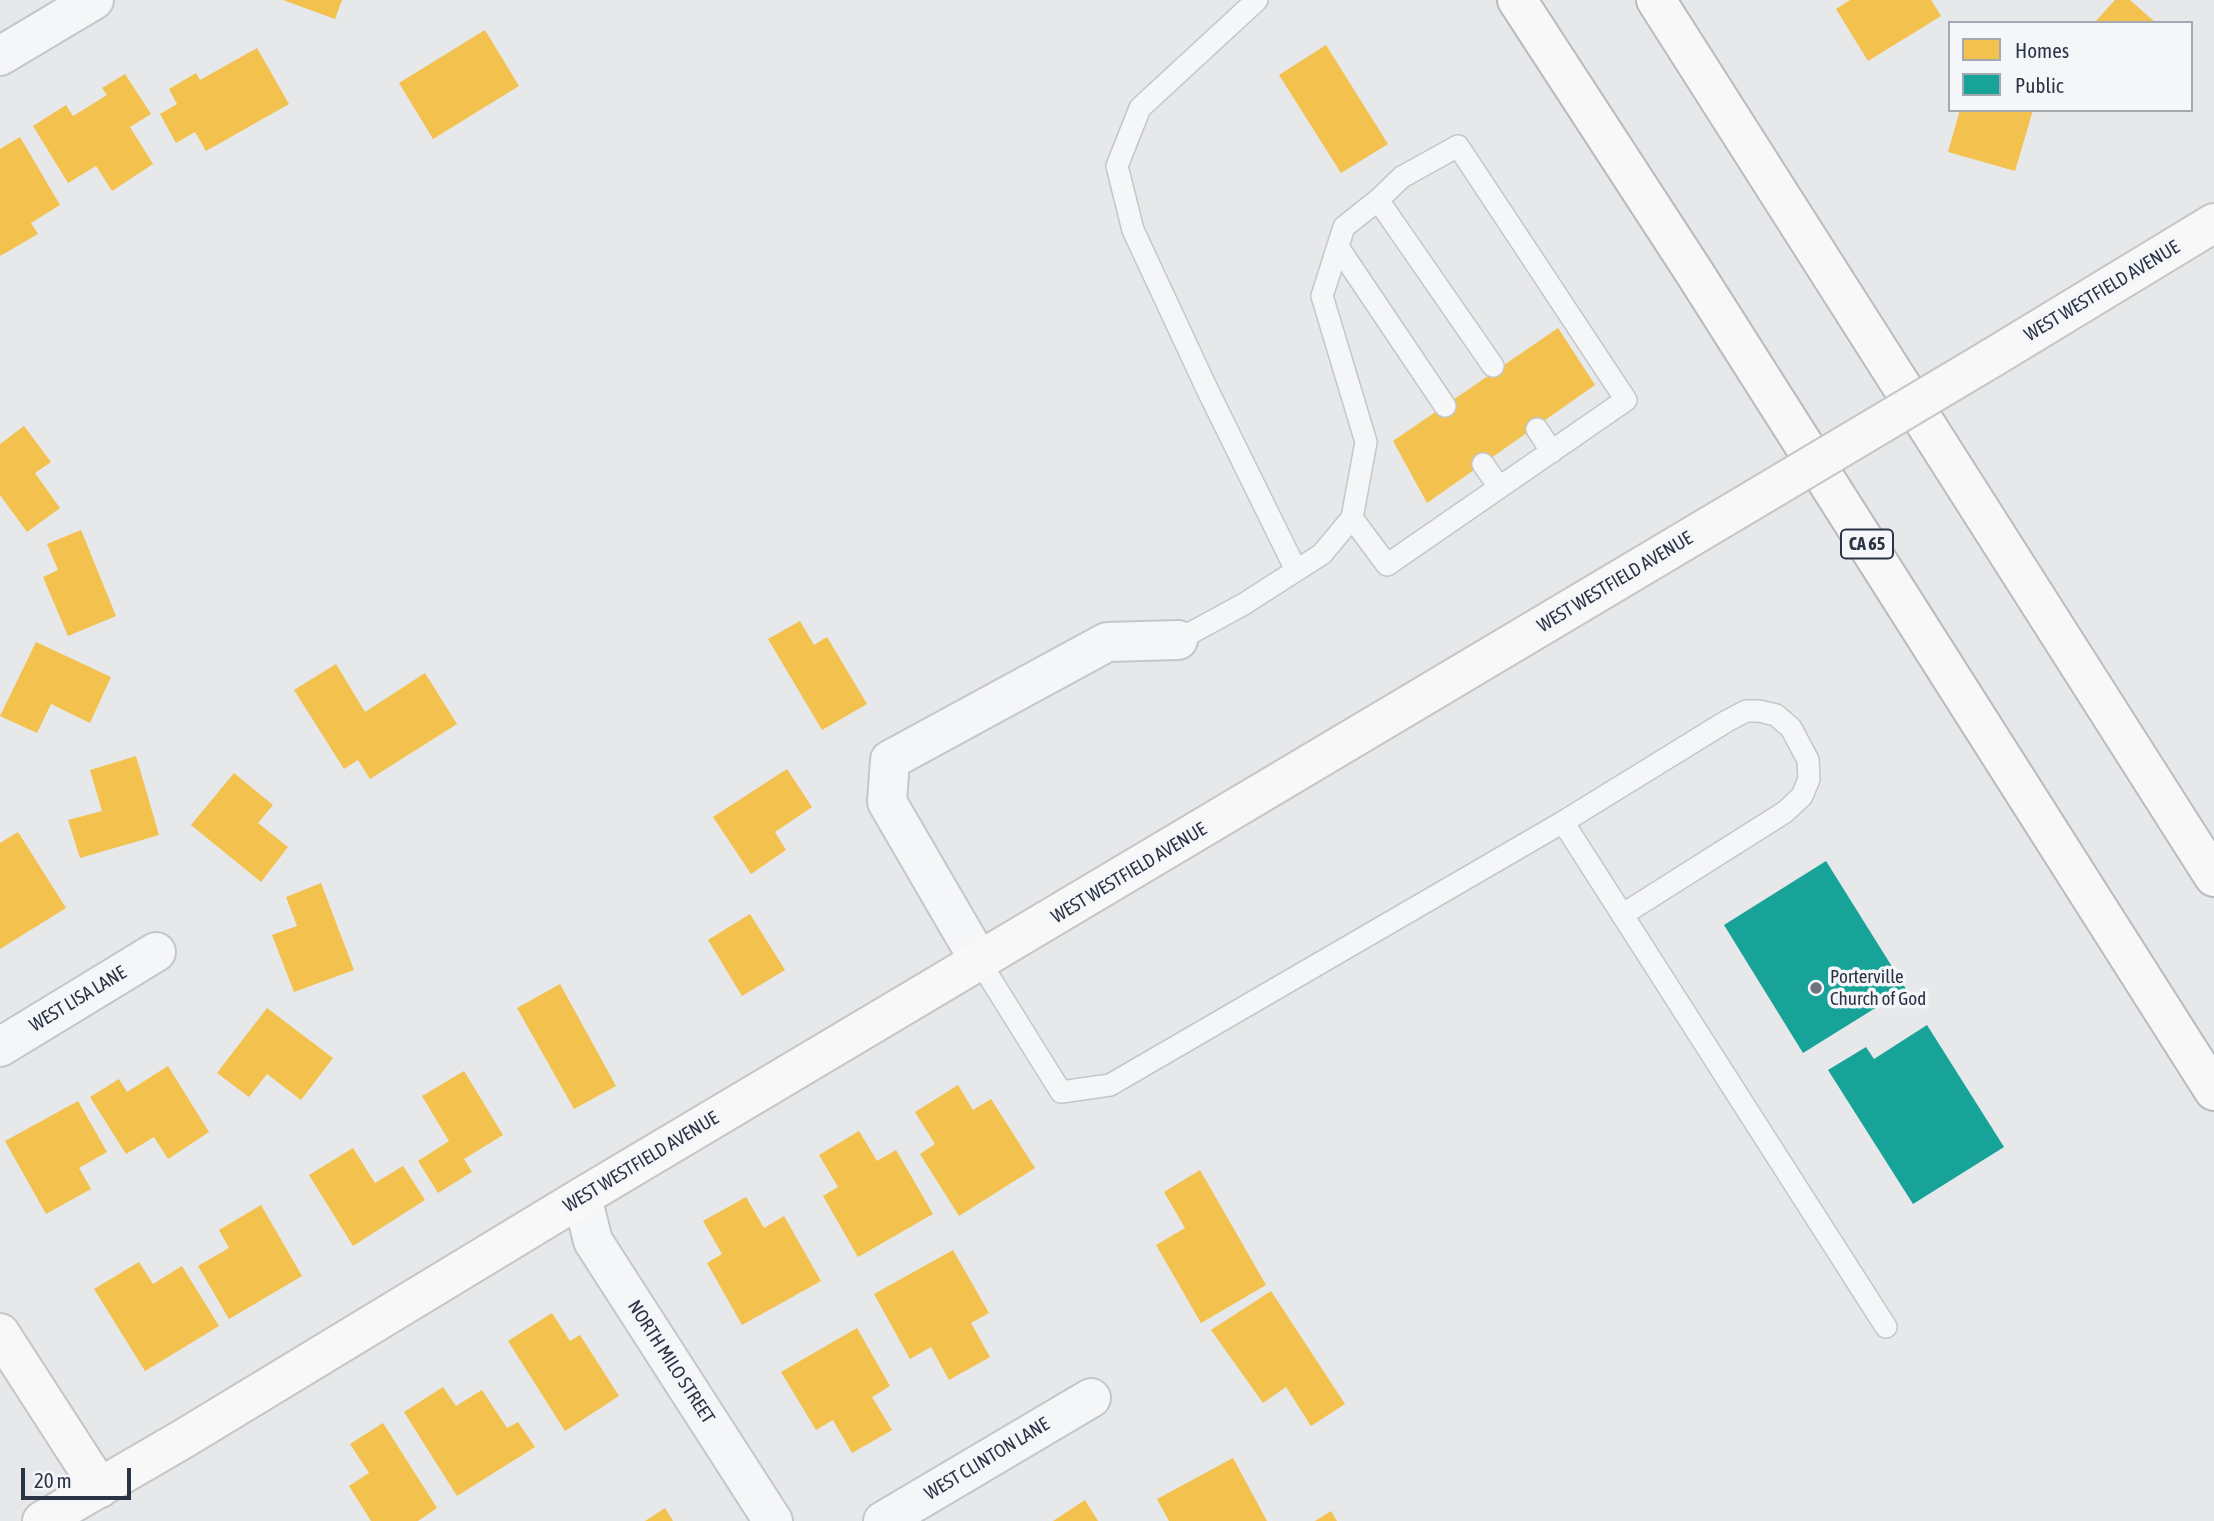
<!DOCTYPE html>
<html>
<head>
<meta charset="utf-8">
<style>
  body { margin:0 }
  #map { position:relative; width:2214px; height:1521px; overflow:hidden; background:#e6e8ea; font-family:"Asap Condensed",sans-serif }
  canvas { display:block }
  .legend { position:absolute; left:1948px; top:21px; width:245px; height:91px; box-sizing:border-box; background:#f4f6f9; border:2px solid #a4a8b1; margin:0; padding:9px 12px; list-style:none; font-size:21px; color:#2b3445 }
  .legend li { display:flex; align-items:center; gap:14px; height:35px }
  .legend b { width:35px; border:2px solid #a4a8b1 }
  .scale { position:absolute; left:21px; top:1468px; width:110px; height:32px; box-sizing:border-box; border:4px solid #2b3445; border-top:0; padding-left:9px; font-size:21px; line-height:24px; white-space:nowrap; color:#2b3445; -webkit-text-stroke:5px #f4f6f9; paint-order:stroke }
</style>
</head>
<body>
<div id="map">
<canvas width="2214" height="1521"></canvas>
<ul class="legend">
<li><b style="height:19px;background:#f2c14e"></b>Homes</li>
<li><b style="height:19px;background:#17a398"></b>Public</li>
</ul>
<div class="scale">20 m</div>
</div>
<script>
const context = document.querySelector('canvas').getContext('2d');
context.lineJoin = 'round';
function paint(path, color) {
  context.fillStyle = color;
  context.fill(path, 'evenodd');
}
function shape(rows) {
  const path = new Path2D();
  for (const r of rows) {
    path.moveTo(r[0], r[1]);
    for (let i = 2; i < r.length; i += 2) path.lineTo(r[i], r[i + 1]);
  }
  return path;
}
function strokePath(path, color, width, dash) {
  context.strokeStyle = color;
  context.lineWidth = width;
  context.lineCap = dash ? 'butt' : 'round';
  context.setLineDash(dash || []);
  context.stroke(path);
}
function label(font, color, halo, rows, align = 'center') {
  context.font = font + ' "Asap Condensed",sans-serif';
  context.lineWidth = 7;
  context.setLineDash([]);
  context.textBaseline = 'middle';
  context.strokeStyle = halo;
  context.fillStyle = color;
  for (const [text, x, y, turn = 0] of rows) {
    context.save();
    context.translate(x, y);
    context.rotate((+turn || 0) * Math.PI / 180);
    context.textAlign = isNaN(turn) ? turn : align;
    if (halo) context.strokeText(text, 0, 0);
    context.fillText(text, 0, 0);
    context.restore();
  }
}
paint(shape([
  [283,0,342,0,335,19],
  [1850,0,1931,0,1941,16,1868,61,1836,9],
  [2115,0,2130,0,2156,23,2097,23,2096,21],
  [485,30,519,86,433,139,399,83],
  [1326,45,1388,144,1341,173,1279,75],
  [257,48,289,104,206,151,195,132,176,143,160,114,177,104,169,89,196,73,200,80],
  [125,74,151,114,130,127,153,164,112,191,96,166,68,183,33,126,66,105,73,116,107,95,102,88],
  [1960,110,2033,110,2015,171,1948,152],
  [20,137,60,205,31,223,38,234,0,256,0,149],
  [1558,328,1595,385,1427,503,1393,441],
  [24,426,51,462,35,473,60,508,27,532,0,495,0,444],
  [81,530,116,616,68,636,43,577,58,570,47,544],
  [800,621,814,645,827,637,867,704,822,730,768,639],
  [36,642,111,677,90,723,51,704,37,733,0,716],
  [336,664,365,712,425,673,457,724,370,779,358,760,344,769,294,690],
  [136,756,159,835,80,858,68,820,102,811,90,770],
  [787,769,812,807,775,832,786,850,751,874,713,817],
  [234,773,273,805,258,823,288,847,261,882,191,825],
  [18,832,66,908,0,949,0,843],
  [321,883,354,970,294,992,272,935,297,926,286,897],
  [750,914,785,970,742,996,708,940],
  [560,984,616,1086,574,1109,517,1008],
  [267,1008,333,1058,301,1100,267,1074,249,1097,217,1073],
  [168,1066,209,1132,168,1159,154,1137,126,1154,90,1097,119,1079,127,1092],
  [464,1071,503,1135,464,1159,472,1172,438,1193,418,1161,449,1141,422,1096],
  [958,1085,973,1110,991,1099,1035,1168,959,1216,920,1154,935,1144,915,1112],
  [78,1101,107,1152,79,1168,91,1189,46,1214,5,1141],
  [859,1131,877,1161,896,1150,933,1214,858,1257,823,1196,838,1187,819,1155],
  [353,1148,375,1183,403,1166,425,1200,353,1246,309,1175],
  [1200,1170,1266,1285,1201,1323,1156,1245,1185,1228,1164,1192],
  [746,1197,764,1228,784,1216,821,1281,742,1325,707,1263,722,1254,703,1221],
  [261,1205,302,1276,229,1319,198,1266,229,1248,219,1230],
  [953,1250,989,1313,971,1323,990,1357,949,1380,931,1347,910,1359,874,1294],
  [139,1262,153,1284,182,1266,219,1326,145,1371,94,1289],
  [1271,1291,1345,1404,1311,1426,1286,1387,1263,1403,1211,1330],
  [552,1313,570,1341,580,1335,619,1396,565,1431,508,1341],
  [857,1328,890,1386,872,1397,892,1430,852,1453,833,1420,816,1430,781,1372],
  [443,1387,456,1406,482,1390,507,1428,518,1422,535,1447,457,1496,404,1412],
  [383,1423,437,1508,418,1521,371,1521,349,1486,369,1473,350,1444],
  [1233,1458,1267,1521,1169,1521,1157,1499],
  [1085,1500,1098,1521,1053,1521],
  [665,1508,673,1521,645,1521],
  [1331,1511,1337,1521,1315,1521]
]), '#f2c14e');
paint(shape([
  [1826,861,1906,989,1803,1053,1724,925],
  [1927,1025,2004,1147,1913,1204,1828,1070,1866,1047,1874,1059]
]), '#17a398');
const lane = shape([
  [1257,0,1140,108,1117,166,1133,230,1207,389,1296,570],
  [1378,200,1493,366],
  [1338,247,1445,406],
  [1537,429,1552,452],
  [1483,464,1499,487],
  [1178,640,1244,604,1322,554,1352,518,1366,442,1322,296,1344,227,1378,200,1402,177,1458,146,1626,400,1387,565,1352,518],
  [1563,822,1727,721,1746,711,1759,711,1776,715,1791,728,1808,760,1809,779,1802,796,1785,812,1622,915],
  [980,962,1061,1092,1110,1085,1563,822,1886,1327]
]);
const street = shape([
  [0,56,94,0],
  [980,962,887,802,890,760,1107,642,1178,640],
  [0,1047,156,952],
  [582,1197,593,1241,773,1521],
  [883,1521,1091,1398]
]);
const secondary = shape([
  [1990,359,2214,223],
  [0,1333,100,1488],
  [42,1521,183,1439,582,1197,1733,512]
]);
const highway = shape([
  [1517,0,1694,272,2214,1091],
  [1656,0,2214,877]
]);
strokePath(lane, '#c4c6c8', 24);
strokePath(street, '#c4c6c8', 42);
strokePath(secondary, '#c4c6c8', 42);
strokePath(highway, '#b8bbbf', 42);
strokePath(lane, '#f5f6f7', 21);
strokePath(street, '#f5f6f7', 38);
strokePath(secondary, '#f8f8f8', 38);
strokePath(highway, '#f8f8f8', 38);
const secondaryBridge = shape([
  [1733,512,1990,359]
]);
strokePath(secondaryBridge, '#c4c6c8', 42, []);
strokePath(secondaryBridge, '#f8f8f8', 38);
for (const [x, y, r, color] of [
  [1816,988,7,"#6c737f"]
]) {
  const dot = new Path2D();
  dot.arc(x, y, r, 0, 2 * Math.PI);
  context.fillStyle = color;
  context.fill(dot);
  strokePath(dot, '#f4f6f9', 2.5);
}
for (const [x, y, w] of [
  [1867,544,52]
]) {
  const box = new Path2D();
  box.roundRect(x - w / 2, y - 14.5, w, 29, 5);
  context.fillStyle = '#f4f6f9';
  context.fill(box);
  strokePath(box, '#2b3445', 2);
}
label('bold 18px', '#2b3445', null, [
  ["CA 65",1867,544]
]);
label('19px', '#2b3445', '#f4f6f9', [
  ["WEST WESTFIELD AVENUE",2102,291,-31],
  ["WEST WESTFIELD AVENUE",1615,582,-31],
  ["WEST WESTFIELD AVENUE",1129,873,-31],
  ["WEST LISA LANE",78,999,-31],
  ["WEST WESTFIELD AVENUE",641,1162,-31],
  ["NORTH MILO STREET",671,1362,57],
  ["WEST CLINTON LANE",987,1459,-31]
]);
label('19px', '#2b3445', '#f4f6f9', [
  ["Porterville",1830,977],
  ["Church of God",1830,999]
], 'left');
</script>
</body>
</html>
